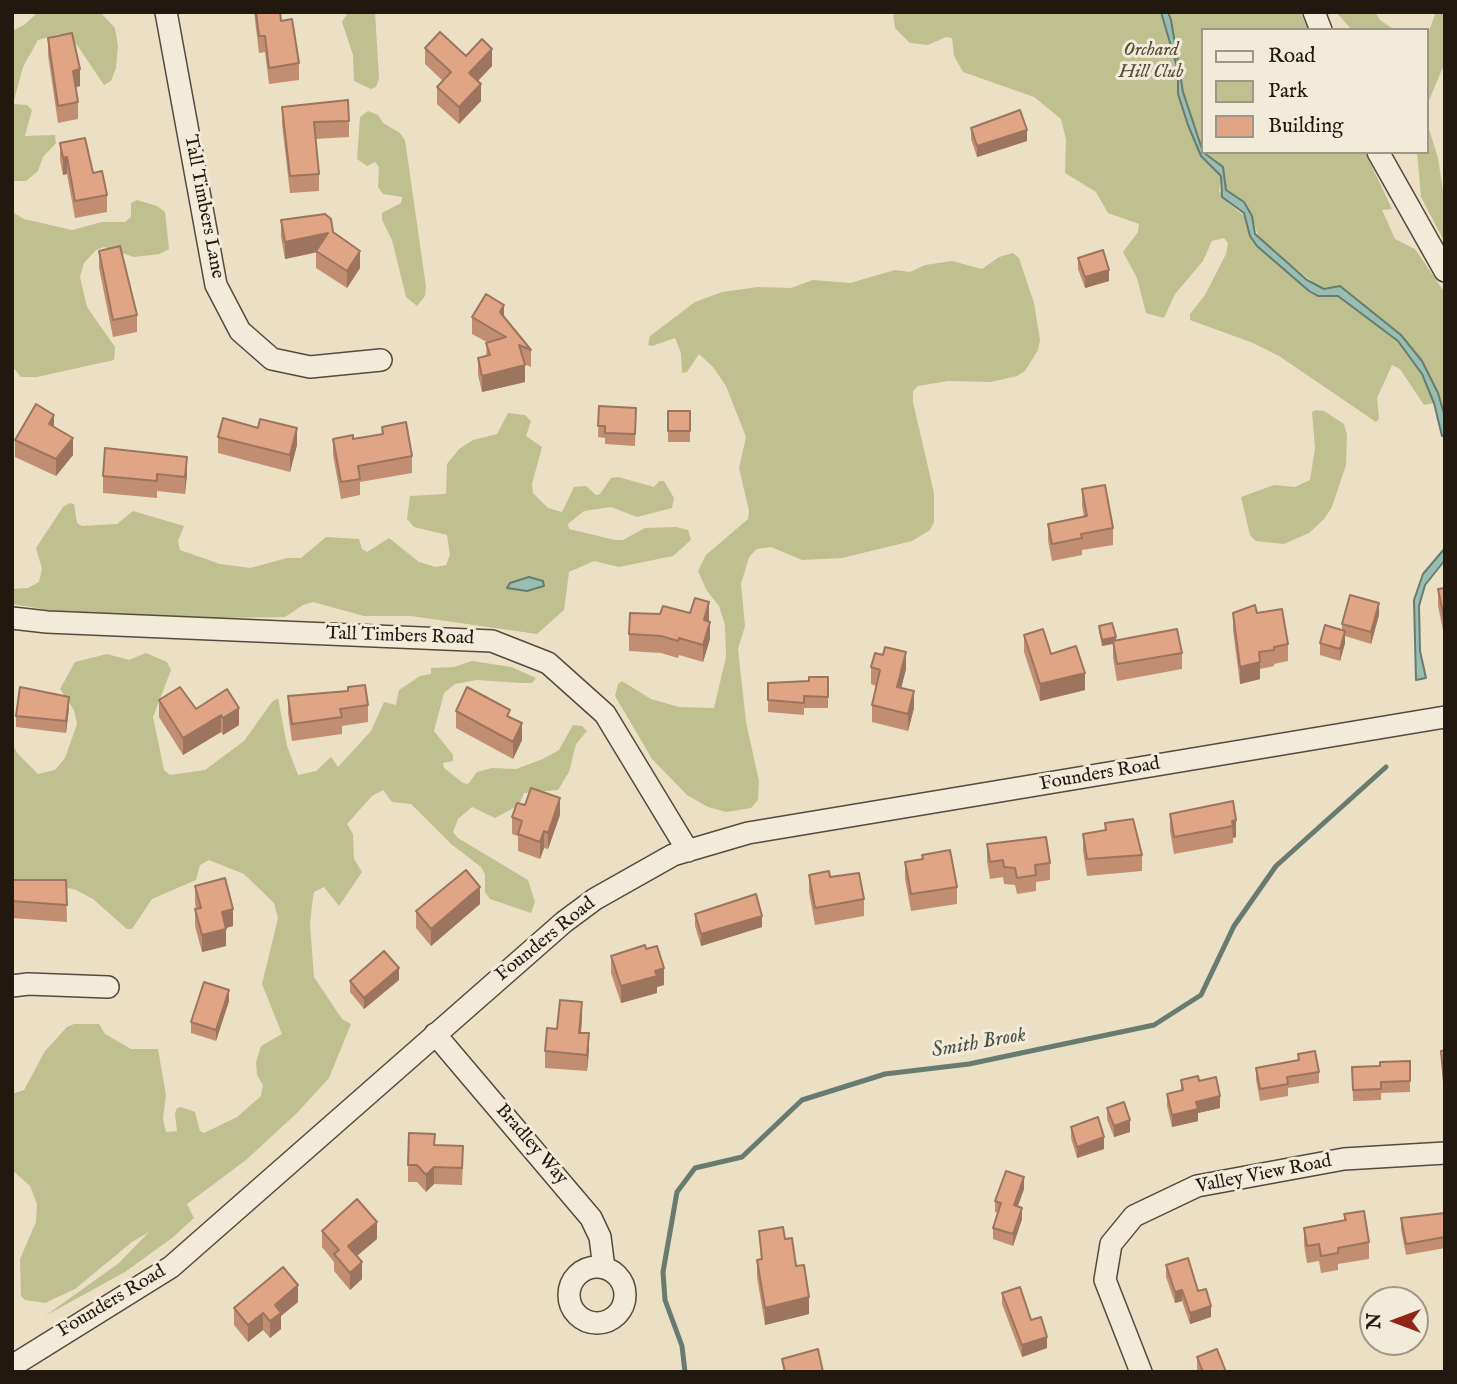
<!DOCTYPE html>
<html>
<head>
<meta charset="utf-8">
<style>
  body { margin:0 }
  #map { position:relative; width:1457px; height:1384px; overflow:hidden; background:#ebe0c4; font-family:"IM FELL English",serif }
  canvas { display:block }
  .frame { position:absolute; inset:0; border:14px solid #211810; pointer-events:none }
  .legend { position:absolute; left:1201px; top:28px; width:228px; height:126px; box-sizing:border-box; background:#f2ebd9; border:2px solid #9e9789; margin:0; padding:9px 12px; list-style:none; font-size:21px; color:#211810 }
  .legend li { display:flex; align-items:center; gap:14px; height:35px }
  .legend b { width:35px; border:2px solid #9e9789 }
  .north { position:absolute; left:1359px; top:1286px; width:70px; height:70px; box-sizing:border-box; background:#f2ebd9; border:2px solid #9e9789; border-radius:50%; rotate:270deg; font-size:19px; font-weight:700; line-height:28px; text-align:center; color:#211810 }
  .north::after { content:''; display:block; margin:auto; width:24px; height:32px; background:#8f2418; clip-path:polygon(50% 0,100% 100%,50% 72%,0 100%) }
</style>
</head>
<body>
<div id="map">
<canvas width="1457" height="1384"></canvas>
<div class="frame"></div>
<ul class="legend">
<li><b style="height:9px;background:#f2ebd9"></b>Road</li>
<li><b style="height:19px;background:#bec090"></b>Park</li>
<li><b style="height:19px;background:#e0a585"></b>Building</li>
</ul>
<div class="north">N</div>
</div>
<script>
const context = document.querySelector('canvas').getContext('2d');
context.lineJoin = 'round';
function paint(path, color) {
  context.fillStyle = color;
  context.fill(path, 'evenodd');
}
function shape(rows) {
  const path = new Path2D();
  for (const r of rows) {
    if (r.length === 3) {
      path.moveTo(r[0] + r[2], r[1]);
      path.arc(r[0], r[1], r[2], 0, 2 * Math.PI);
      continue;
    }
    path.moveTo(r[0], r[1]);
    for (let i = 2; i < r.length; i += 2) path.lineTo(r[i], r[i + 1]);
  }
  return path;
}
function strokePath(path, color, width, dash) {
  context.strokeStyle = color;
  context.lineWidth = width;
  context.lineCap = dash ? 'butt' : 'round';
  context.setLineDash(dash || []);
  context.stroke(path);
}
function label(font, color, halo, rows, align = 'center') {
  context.font = font + ' "IM FELL English",serif';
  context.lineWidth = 6;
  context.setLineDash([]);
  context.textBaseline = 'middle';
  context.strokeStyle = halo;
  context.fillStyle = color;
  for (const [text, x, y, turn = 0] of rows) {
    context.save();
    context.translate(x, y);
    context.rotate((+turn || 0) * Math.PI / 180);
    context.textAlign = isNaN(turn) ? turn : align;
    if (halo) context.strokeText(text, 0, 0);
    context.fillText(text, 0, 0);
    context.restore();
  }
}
paint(shape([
  [38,12,102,14,115,28,118,46,116,68,111,81,104,85,77,45,59,34,38,40,23,67,13,104,27,105,32,110,25,136,55,135,56,143,43,157,38,171,26,181,12,181,12,31,24,25],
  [348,12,375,12,379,79,376,87,371,89,354,81,353,55,342,22],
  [893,12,1300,12,1309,30,1203,30,1203,150,1196,142,1209,163,1221,176,1219,191,1227,202,1247,218,1250,236,1257,246,1318,296,1338,296,1398,341,1413,357,1434,403,1424,405,1400,369,1392,365,1377,398,1379,419,1376,422,1279,356,1253,343,1190,320,1190,314,1205,295,1226,254,1228,243,1224,238,1212,241,1203,261,1175,294,1164,318,1146,313,1137,278,1123,252,1138,232,1139,224,1108,213,1096,192,1065,173,1066,139,1061,119,1034,97,963,72,954,56,952,38,946,37,928,45,910,43,895,28],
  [1336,12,1375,12,1380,20,1395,30,1352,30],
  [1436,12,1445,12,1445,62,1428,103,1429,129,1438,158,1445,204,1445,243,1421,197,1417,152,1427,152,1427,36],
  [368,111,378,115,383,123,400,133,405,140,426,287,425,296,417,306,406,297,392,240,382,220,382,213,401,203,402,197,383,194,378,187,379,167,375,162,367,166,357,159,360,117],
  [1205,152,1365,152,1392,209,1382,210,1395,239,1415,249,1445,293,1445,417,1422,361,1401,335,1340,286,1324,289,1318,286,1259,240,1252,216,1226,190,1223,167],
  [137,200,157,206,165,212,169,249,160,254,134,257,104,247,96,250,84,263,80,277,87,307,115,347,114,360,37,377,21,377,12,366,12,212,24,219,72,230,102,222,125,222,131,217,131,203],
  [1013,253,1019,258,1034,303,1040,340,1038,350,1025,371,1017,376,991,382,948,381,918,386,913,391,913,402,934,493,934,522,930,530,912,541,842,558,802,560,771,547,757,549,749,557,741,584,745,626,738,649,746,722,759,781,758,800,751,808,726,812,708,807,687,795,652,759,615,696,618,684,622,681,651,699,679,707,714,708,726,657,725,625,719,606,707,591,698,571,706,555,748,519,749,511,739,468,746,437,726,386,713,367,699,354,687,372,682,373,681,353,675,338,652,346,648,345,650,336,695,302,722,292,758,287,791,288,813,280,850,283,895,270,910,272,925,265,952,261,982,269,999,257],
  [1316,410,1324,411,1344,424,1347,435,1346,465,1332,507,1324,519,1309,533,1284,544,1256,541,1250,535,1241,497,1274,485,1295,487,1310,480,1315,448,1312,412],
  [508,413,525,415,531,421,526,436,542,447,532,484,533,493,548,508,562,512,574,487,586,486,596,495,600,494,611,478,618,477,654,487,659,481,664,481,674,498,672,508,637,517,611,507,584,511,568,524,569,529,615,540,623,540,645,528,676,527,688,530,691,540,673,556,619,567,594,561,569,572,564,610,537,634,411,616,364,616,313,602,303,605,285,617,216,618,66,613,12,604,12,589,28,588,39,582,42,569,36,548,63,507,70,503,74,504,77,523,82,526,117,524,133,511,184,526,178,541,180,550,220,564,250,568,287,558,301,558,326,537,359,539,362,549,367,552,389,538,419,562,436,567,446,565,450,555,447,535,414,527,407,519,410,496,446,494,447,464,459,449,473,440,497,434],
  [146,653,167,662,171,670,153,717,164,770,170,775,205,770,244,741,272,702,278,698,287,746,298,775,316,771,331,757,338,767,371,731,384,702,396,705,399,690,420,676,431,674,431,668,454,667,472,661,511,667,536,678,532,683,520,683,477,680,455,684,444,693,434,731,453,755,453,761,443,763,444,768,463,783,468,784,477,772,492,768,516,769,543,759,559,750,573,725,582,726,587,731,576,744,569,772,558,790,524,793,519,805,495,818,472,807,458,819,453,832,458,838,528,880,535,902,531,913,490,899,485,892,485,874,481,867,451,844,411,804,392,802,383,790,372,796,347,824,353,834,354,859,362,872,339,906,324,887,314,892,312,905,310,924,314,977,342,1019,351,1024,329,1078,297,1113,246,1160,187,1204,194,1218,172,1238,125,1272,45,1316,119,1263,149,1232,132,1242,75,1289,45,1303,25,1300,21,1296,20,1259,36,1222,37,1204,30,1186,12,1170,12,1094,24,1090,45,1051,67,1027,74,1024,99,1024,105,1034,131,1049,158,1049,166,1095,163,1119,166,1132,177,1131,175,1114,177,1108,181,1107,195,1112,200,1131,204,1133,237,1117,261,1096,263,1085,257,1075,256,1062,261,1046,282,1034,262,984,278,918,274,903,244,874,209,860,200,865,196,880,152,899,132,929,127,929,93,899,76,890,69,888,56,892,12,885,12,744,18,754,38,774,55,770,65,758,77,724,74,710,60,689,75,662,107,654,129,660]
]), '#bec090');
const water = shape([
  [1161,12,1168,12,1171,20,1183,92,1203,152,1223,167,1226,190,1244,202,1252,216,1255,234,1307,280,1324,289,1340,286,1401,335,1422,361,1438,393,1445,417,1445,435,1442,436,1434,403,1422,374,1398,341,1338,296,1318,296,1309,291,1257,246,1250,236,1244,213,1222,197,1221,176,1201,156,1188,125,1178,94,1178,70,1161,12],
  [1445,548,1445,560,1425,585,1419,606,1420,651,1426,678,1416,680,1414,600,1423,574,1445,548],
  [529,577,543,581,544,586,527,591,507,588,510,583,529,577]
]);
paint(water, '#98bdb1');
strokePath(water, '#687b71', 2);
strokePath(shape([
  [685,1372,682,1346,665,1300,663,1272,677,1192,695,1168,742,1157,802,1100,885,1074,969,1064,1154,1025,1201,995,1234,926,1276,866,1386,767]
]), '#687b71', 5);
const minor = shape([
  [166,12,216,285,240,331,272,359,310,367,381,360],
  [1314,12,1321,30],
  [1378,152,1445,271],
  [12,618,47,622,492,641,548,663,605,714,688,851],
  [12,986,28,984,108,987],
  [435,1034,591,1218,600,1237,604,1268],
  [597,1295,28],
  [12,1366,171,1267,564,922,595,899,673,855,748,833,1445,717],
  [1141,1372,1105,1280,1111,1244,1134,1216,1197,1186,1344,1159,1445,1153]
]);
strokePath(minor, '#544a3d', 24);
strokePath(minor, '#f2ebd9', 21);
paint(shape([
  [254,12,280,12,281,21,299,63,299,80,269,84,265,52,259,53],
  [48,38,80,86,76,87,78,102,78,119,58,123,48,55],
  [425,48,466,56,492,66,478,81,481,101,459,124,437,104,437,87,443,81,425,64],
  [282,107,349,121,349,137,315,139,319,174,319,191,290,193,282,124],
  [971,128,1027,141,977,157,971,139],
  [60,143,93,173,107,195,107,212,75,218,67,174,63,175,60,160],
  [281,220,360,268,347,288,316,268,316,252,285,259,281,237],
  [99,251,137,315,137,332,113,337,99,268],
  [1078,258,1109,281,1085,288,1078,269],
  [472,317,504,317,531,350,531,367,524,364,525,382,482,392,478,375,478,358,486,356,487,342,472,334],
  [599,406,636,419,635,446,605,444,605,438,598,437],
  [668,411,690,411,690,442,668,442],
  [54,427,73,455,56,476,15,457,15,440],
  [382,427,412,456,412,473,360,482,360,495,341,499,333,455,333,439,353,439,382,435],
  [218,437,297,445,290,472,218,453],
  [187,474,185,494,157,491,157,498,103,493,103,476],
  [1082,489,1113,528,1113,545,1082,550,1082,555,1052,561,1048,540,1048,524,1084,517,1082,506],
  [1445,588,1445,640,1438,606,1438,589],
  [1233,613,1257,613,1288,644,1288,661,1274,664,1274,666,1260,669,1260,679,1240,684,1233,630],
  [1379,615,1371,644,1345,636,1345,643,1340,661,1320,655,1320,643,1342,630,1342,624],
  [709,619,710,639,703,662,679,655,678,658,661,653,629,651,629,634],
  [1099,626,1116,641,1182,653,1182,669,1117,681,1113,658,1113,644,1102,646,1099,631],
  [1024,635,1051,654,1085,690,1040,701,1024,652],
  [871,667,906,669,901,688,914,708,908,731,872,722,872,705,876,686,871,684],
  [828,677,828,708,804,708,804,715,768,712,768,683,809,681],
  [227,689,239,725,223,735,221,732,183,755,159,717,159,700,196,709],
  [288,696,368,705,368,722,342,726,342,734,292,741,288,713],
  [69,708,66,733,16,727,16,716],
  [456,711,522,740,513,759,456,728],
  [1233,801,1236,837,1233,838,1233,843,1174,854,1170,831,1170,814],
  [560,815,548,849,544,848,540,859,518,851,518,836,512,834,512,817],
  [1105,823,1142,855,1142,871,1087,876,1083,851,1083,834,1105,830],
  [987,844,1050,863,1050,880,1036,882,1036,891,1017,894,1015,885,1004,884,1003,877,990,879,987,861],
  [905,862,957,887,957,904,911,911,905,879],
  [809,875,830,877,864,899,864,916,815,925,809,892],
  [12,880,66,880,67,922,12,918],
  [195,886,233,926,226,928,226,946,202,952,195,926,195,909,196,909,195,903],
  [480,904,431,946,416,928,416,911],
  [695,914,762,927,701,946,695,926],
  [646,949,664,985,657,987,657,993,621,1003,611,973,611,956],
  [399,980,364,1009,350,992,350,981],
  [229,1001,216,1041,191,1033,191,1022],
  [582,1019,581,1033,589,1050,587,1071,545,1068,545,1051,557,1029],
  [1445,1050,1445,1098,1444,1098,1441,1051],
  [1298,1054,1319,1072,1319,1083,1288,1088,1288,1096,1260,1101,1256,1079,1256,1068,1298,1060],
  [1410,1061,1410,1092,1381,1093,1381,1100,1353,1101,1352,1067,1380,1066],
  [1181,1080,1199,1081,1220,1108,1198,1113,1198,1121,1172,1127,1167,1106,1167,1094,1181,1091],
  [1107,1108,1130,1132,1114,1137,1107,1119],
  [1071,1127,1104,1149,1077,1158,1071,1138],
  [435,1145,463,1163,462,1185,434,1184,426,1192,417,1182,408,1182,408,1165],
  [1024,1189,1018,1206,1022,1219,1013,1246,993,1239,993,1228,998,1213,995,1212,995,1201],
  [1445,1213,1445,1248,1406,1255,1401,1229,1401,1218],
  [1344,1214,1369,1242,1369,1259,1338,1264,1338,1270,1321,1273,1319,1261,1307,1263,1304,1245,1304,1228,1344,1220],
  [322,1231,377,1239,357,1256,362,1279,350,1290,334,1271,334,1262,322,1247],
  [759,1231,785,1239,796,1266,809,1314,765,1325,757,1277,757,1260,761,1260],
  [1166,1265,1198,1291,1211,1317,1190,1324,1182,1301,1175,1303,1166,1277],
  [1002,1293,1031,1320,1047,1348,1022,1357,1002,1304],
  [298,1302,281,1316,281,1329,270,1338,263,1330,248,1342,234,1325,234,1308],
  [1197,1357,1226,1372,1198,1372,1197,1369]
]), '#c18e72');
paint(shape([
  [492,49,492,66,469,90,469,73],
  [80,69,80,86,73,88,73,71],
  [481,84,481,101,459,124,459,107],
  [1027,130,1027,141,977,157,977,146],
  [67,157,67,174,63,175,63,158],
  [328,233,328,250,285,259,285,242],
  [360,251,360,268,347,288,347,271],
  [1109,270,1109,281,1085,288,1085,277],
  [504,305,504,321,500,312],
  [525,365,525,382,482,392,482,376],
  [54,415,54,432,49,424],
  [297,428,297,445,290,472,290,455],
  [73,438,73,455,56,476,56,459],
  [187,457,187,474,185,494,185,477],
  [709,602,709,619,704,637,704,620],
  [1379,603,1379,615,1371,644,1371,632],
  [710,622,710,639,703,662,703,645],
  [1345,631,1345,643,1340,661,1340,649],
  [1116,637,1116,643,1102,646,1102,640],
  [906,652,906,669,897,704,897,687],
  [1260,662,1260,679,1240,684,1240,667],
  [1085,673,1085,690,1040,701,1040,684],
  [914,691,914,708,908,731,908,714],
  [69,697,69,708,66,733,66,721],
  [239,708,239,725,223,735,223,718],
  [221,715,221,732,183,755,183,738],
  [522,723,522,740,513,759,513,742],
  [560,798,560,815,548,849,548,833],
  [1236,820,1236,837,1233,838,1232,821],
  [544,831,544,848,540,859,540,842],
  [480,887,480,904,431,946,431,929],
  [233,909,233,926,222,929,222,912],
  [762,916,762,927,701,946,701,934],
  [226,929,226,946,202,952,202,935],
  [399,968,399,980,364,1009,364,998],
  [664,968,664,985,657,987,657,993,621,1003,621,986],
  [229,990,229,1001,216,1041,216,1030],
  [582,1002,582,1019,579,1049,579,1033],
  [589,1033,589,1050,587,1071,587,1055],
  [1220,1096,1220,1108,1198,1113,1198,1121,1172,1127,1172,1115,1196,1102],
  [1130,1120,1130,1132,1114,1137,1114,1126],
  [1104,1137,1104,1149,1077,1158,1077,1147],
  [434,1167,434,1184,426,1192,426,1175],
  [1024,1177,1024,1189,1014,1216,1014,1205],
  [1022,1208,1022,1219,1013,1246,1013,1234],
  [377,1222,377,1239,348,1263,348,1246],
  [362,1262,362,1279,350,1290,350,1273],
  [298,1285,298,1302,281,1316,281,1329,270,1338,270,1321,275,1305],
  [1182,1290,1182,1301,1175,1303,1175,1292],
  [809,1297,809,1314,765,1325,765,1308],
  [1211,1306,1211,1317,1190,1324,1190,1313],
  [263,1313,263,1330,248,1342,248,1325],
  [1047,1337,1047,1348,1022,1357,1022,1345]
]), '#9d745d');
const building = shape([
  [256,12,280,12,281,21,292,19,299,63,269,68,265,36,259,36,256,12],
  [440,32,466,56,482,39,492,49,469,73,481,84,459,107,437,87,451,72,425,48,440,32],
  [72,33,80,69,73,71,78,102,58,106,48,38,72,33],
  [348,100,349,121,314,122,319,174,290,176,282,107,348,100],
  [1020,110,1027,130,977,146,971,128,1020,110],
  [85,138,93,173,102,171,107,195,75,201,67,157,63,158,60,143,85,138],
  [325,214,331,219,333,232,360,251,347,271,316,251,328,233,285,242,281,220,325,214],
  [120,246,137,315,113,320,99,251,120,246],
  [1103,250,1109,270,1085,277,1078,258,1103,250],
  [486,294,504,305,500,312,531,350,519,345,525,365,482,376,478,358,490,355,486,343,506,337,472,317,486,294],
  [36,404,54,415,49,424,73,438,56,459,15,440,36,404],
  [599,406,636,408,635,434,605,433,605,426,598,426,599,406],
  [668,411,690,411,690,431,668,431,668,411],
  [223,418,258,428,260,419,297,428,290,455,218,437,223,418],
  [406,422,412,456,358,466,360,479,341,482,333,439,353,435,353,439,383,434,382,427,406,422],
  [105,448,187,457,185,477,157,474,157,481,103,476,105,448],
  [1105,485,1113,528,1081,534,1082,538,1052,544,1048,524,1087,516,1082,489,1105,485],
  [1445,588,1445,623,1438,589,1445,588],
  [1350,595,1379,603,1371,632,1342,624,1350,595],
  [695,598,709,602,704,620,710,622,703,645,679,638,678,641,661,636,629,634,630,613,660,614,663,606,690,613,695,598],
  [1255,605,1257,613,1282,609,1288,644,1274,647,1274,650,1259,652,1260,662,1240,667,1233,613,1255,605],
  [1112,623,1116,637,1102,640,1099,626,1112,623],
  [1325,625,1345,631,1340,649,1320,643,1325,625],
  [1043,629,1051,654,1076,646,1085,673,1040,684,1024,635,1043,629],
  [1177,629,1182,653,1117,664,1113,641,1177,629],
  [885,647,906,652,897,687,914,691,908,714,872,705,880,670,871,667,875,653,883,655,885,647],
  [809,677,828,677,828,697,804,696,804,703,768,700,768,683,809,681,809,677],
  [365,685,368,705,340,709,342,717,292,724,288,696,348,691,348,687,365,685],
  [20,687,69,697,66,721,16,716,20,687],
  [180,687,196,709,227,689,239,708,223,718,221,715,183,738,159,700,180,687],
  [467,687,510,710,507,716,522,723,513,742,456,711,467,687],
  [531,788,560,798,548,833,544,831,540,842,518,834,522,821,512,817,517,803,525,805,531,788],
  [1233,801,1236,820,1232,821,1233,826,1174,837,1170,814,1233,801],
  [1133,819,1142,855,1087,859,1083,834,1106,830,1105,823,1133,819],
  [1046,837,1050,863,1035,865,1036,875,1017,878,1015,868,1004,867,1003,860,990,862,987,844,1046,837],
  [950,850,957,887,911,894,905,862,923,859,922,855,950,850],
  [466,870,480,887,431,929,416,911,466,870],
  [829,871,830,877,859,873,864,899,815,908,809,875,829,871],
  [225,878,233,909,222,912,226,929,202,935,195,909,201,908,195,886,225,878],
  [12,880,66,880,67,905,12,901,12,880],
  [756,894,762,916,701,934,695,914,756,894],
  [645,945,646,949,657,946,664,968,655,971,657,976,621,986,611,956,645,945],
  [384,951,399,968,364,998,350,981,384,951],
  [204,982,229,990,216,1030,191,1022,204,982],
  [560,1000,582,1002,579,1033,589,1033,587,1055,545,1051,547,1028,557,1029,560,1000],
  [1445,1050,1445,1081,1444,1082,1441,1051,1445,1050],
  [1315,1051,1319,1072,1287,1077,1288,1084,1260,1089,1256,1068,1299,1060,1298,1054,1315,1051],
  [1410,1061,1410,1081,1381,1082,1381,1089,1353,1090,1352,1067,1380,1066,1380,1062,1410,1061],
  [1198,1076,1199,1081,1216,1077,1220,1096,1196,1102,1198,1109,1172,1115,1167,1094,1183,1090,1181,1080,1198,1076],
  [1124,1102,1130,1120,1114,1126,1107,1108,1124,1102],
  [1098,1117,1104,1137,1077,1147,1071,1127,1098,1117],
  [409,1133,435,1134,434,1145,463,1146,462,1168,434,1167,426,1175,417,1165,408,1165,409,1133],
  [1006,1171,1024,1177,1014,1205,1022,1208,1013,1234,993,1228,1001,1203,995,1201,1006,1171],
  [357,1199,377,1222,348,1246,362,1262,350,1273,334,1254,339,1250,322,1231,357,1199],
  [1364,1211,1369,1242,1338,1248,1338,1253,1321,1256,1319,1244,1307,1246,1304,1228,1346,1220,1344,1214,1364,1211],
  [1445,1213,1445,1237,1406,1244,1401,1218,1445,1213],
  [783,1227,785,1239,792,1238,796,1266,804,1265,809,1297,765,1308,757,1260,762,1259,759,1231,783,1227],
  [1188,1258,1198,1291,1206,1289,1211,1306,1190,1313,1182,1290,1175,1292,1166,1265,1188,1258],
  [283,1267,298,1285,275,1305,281,1313,270,1321,263,1313,248,1325,234,1308,283,1267],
  [1020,1287,1031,1320,1041,1317,1047,1337,1022,1345,1002,1293,1020,1287],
  [818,1349,823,1372,785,1372,782,1359,818,1349],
  [1217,1349,1226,1372,1203,1372,1197,1357,1217,1349]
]);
paint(building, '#e0a585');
strokePath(building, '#9d745d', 2);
label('italic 19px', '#504a36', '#f2ebd9', [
  ["Orchard",1151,51],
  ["Hill Club",1151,73]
]);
label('19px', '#211810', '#f2ebd9', [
  ["Tall Timbers Lane",203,207,79],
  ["Tall Timbers Road",400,637,2],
  ["Founders Road",1100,775,-10],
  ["Founders Road",546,940,-39],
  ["Bradley Way",531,1145,49],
  ["Valley View Road",1264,1175,-11],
  ["Founders Road",112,1302,-31]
]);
label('italic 21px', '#4b5248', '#f2ebd9', [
  ["Smith Brook",979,1044,-10]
]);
</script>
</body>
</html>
